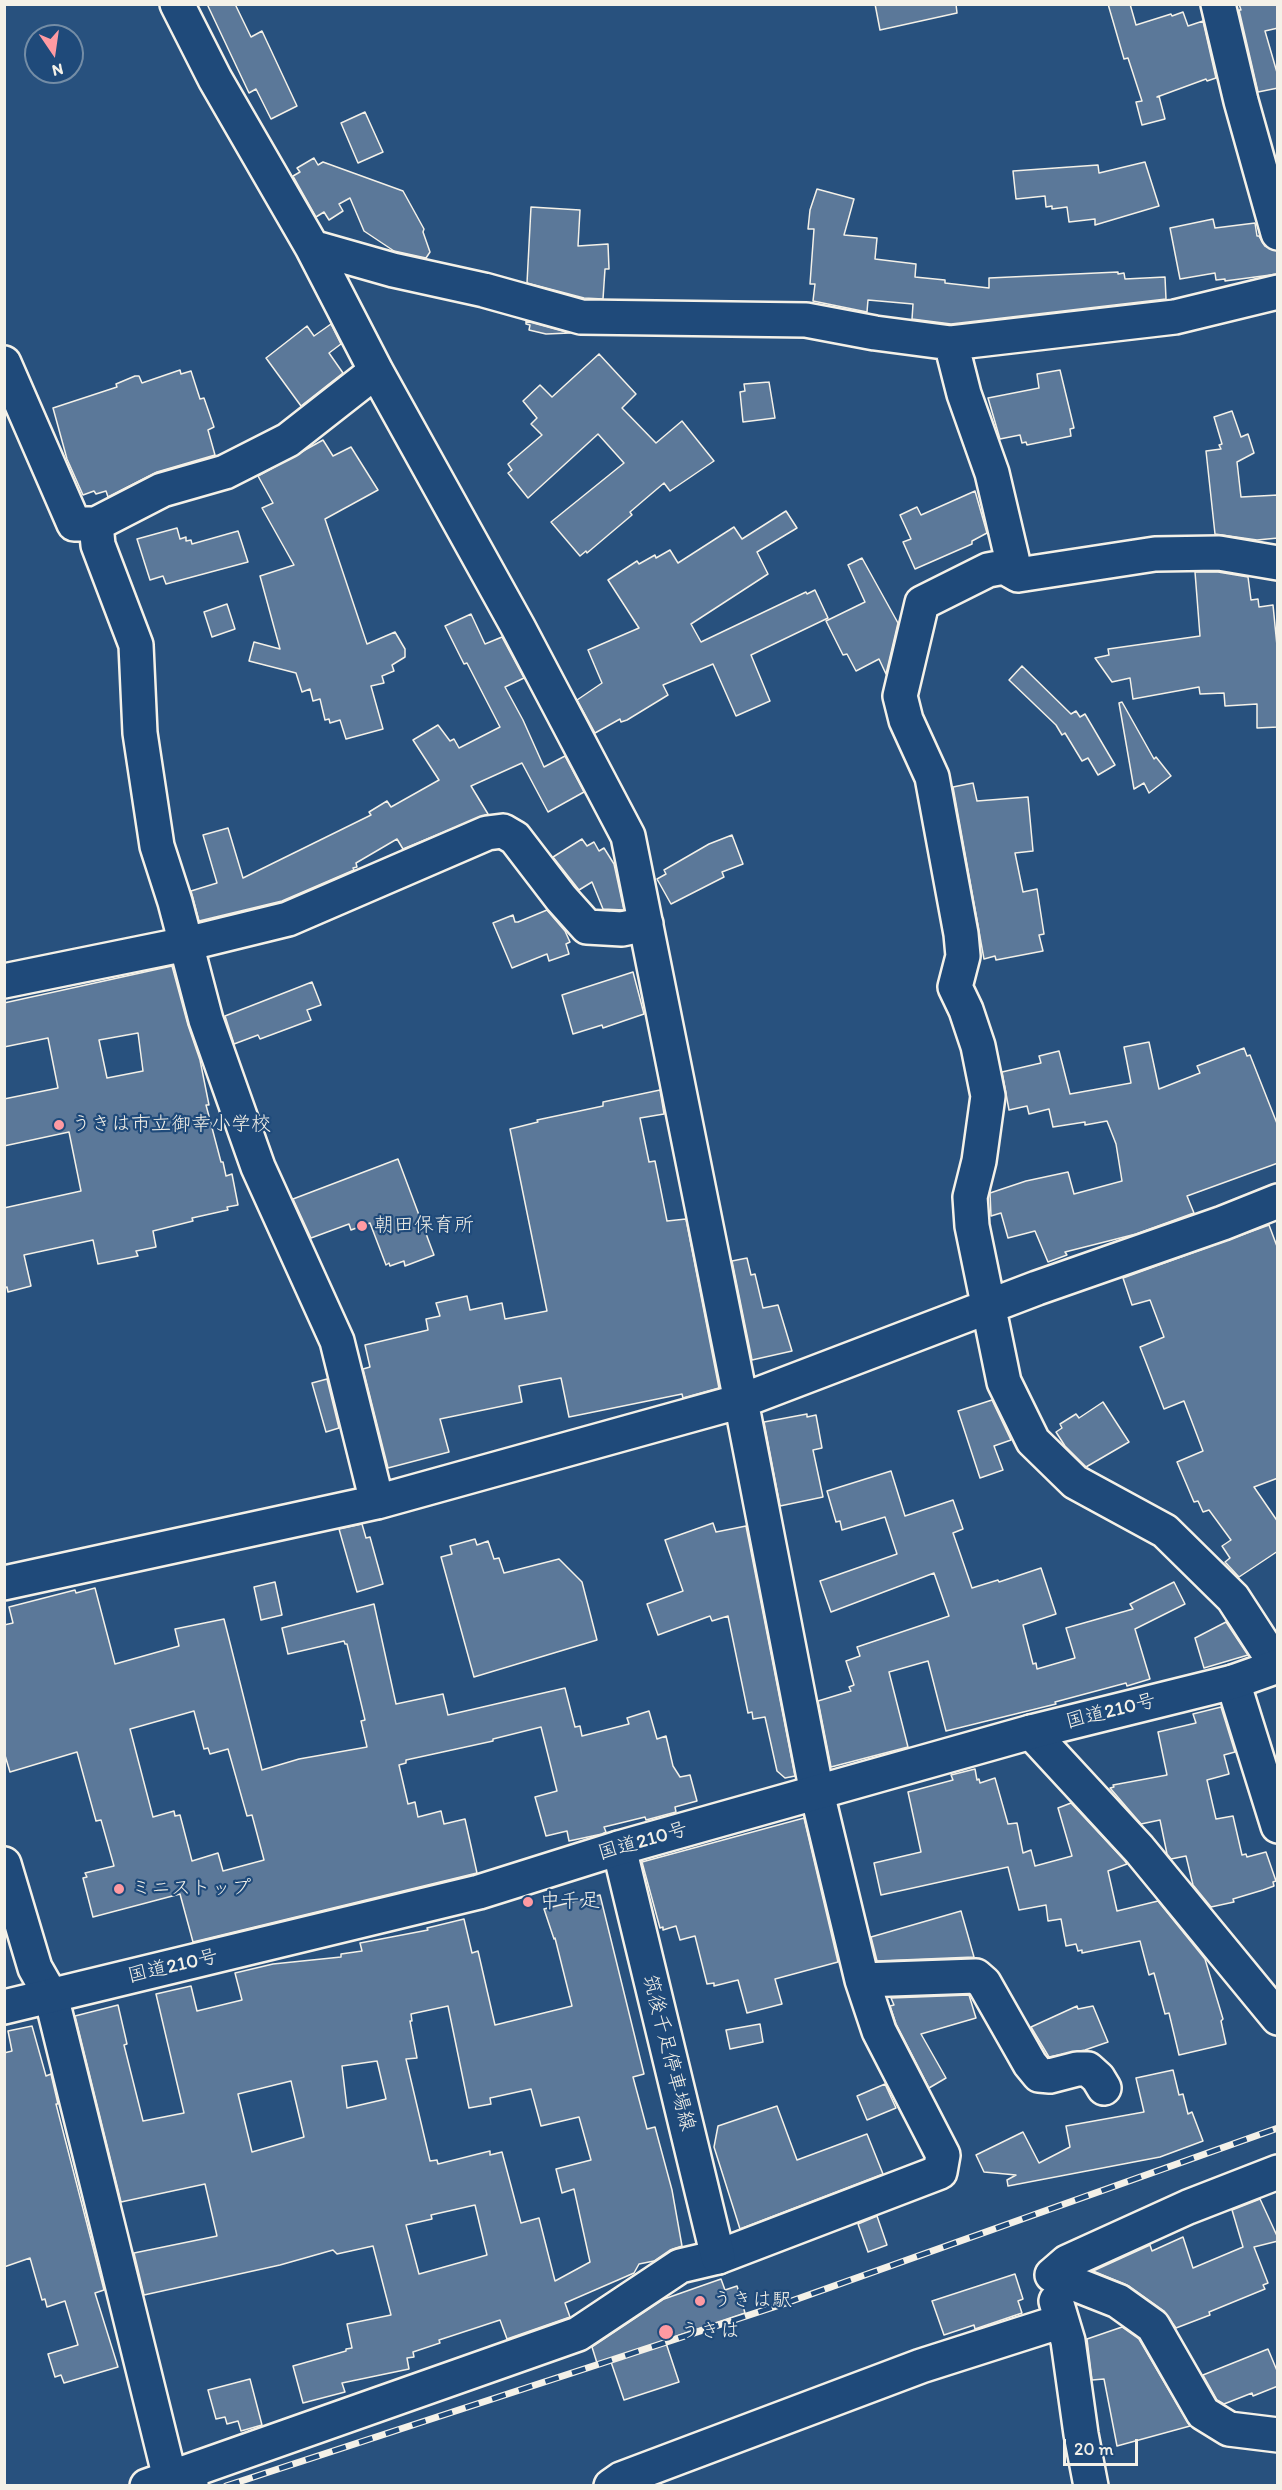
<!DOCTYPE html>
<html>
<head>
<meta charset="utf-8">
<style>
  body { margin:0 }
  #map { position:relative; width:1282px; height:2490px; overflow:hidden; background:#28517e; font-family:Itim,sans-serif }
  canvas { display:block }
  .frame { position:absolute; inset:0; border:6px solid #f4f1e8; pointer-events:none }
  .north { position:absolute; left:24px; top:24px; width:60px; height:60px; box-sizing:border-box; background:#1f4a7a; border:2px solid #748da6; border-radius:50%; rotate:167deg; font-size:16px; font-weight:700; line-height:24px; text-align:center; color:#f4f1e8 }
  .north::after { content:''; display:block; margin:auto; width:21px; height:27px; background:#ff9aa2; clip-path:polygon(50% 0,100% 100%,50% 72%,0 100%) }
  .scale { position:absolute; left:1063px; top:2439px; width:75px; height:27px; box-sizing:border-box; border:3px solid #f4f1e8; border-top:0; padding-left:8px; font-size:18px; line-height:21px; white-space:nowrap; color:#f4f1e8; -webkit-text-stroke:4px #1f4a7a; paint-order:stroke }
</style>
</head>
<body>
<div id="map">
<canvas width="1282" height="2490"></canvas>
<div class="frame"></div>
<div class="north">N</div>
<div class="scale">20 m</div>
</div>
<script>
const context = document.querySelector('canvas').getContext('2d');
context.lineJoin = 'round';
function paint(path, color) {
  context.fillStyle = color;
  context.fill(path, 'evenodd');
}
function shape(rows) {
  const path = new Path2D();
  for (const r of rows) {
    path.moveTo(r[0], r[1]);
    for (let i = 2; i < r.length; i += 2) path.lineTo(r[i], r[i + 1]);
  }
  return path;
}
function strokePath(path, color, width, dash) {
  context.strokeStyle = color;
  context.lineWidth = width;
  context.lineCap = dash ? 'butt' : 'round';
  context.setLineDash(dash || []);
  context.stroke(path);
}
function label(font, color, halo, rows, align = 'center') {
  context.font = font + ' Itim,"Klee One",sans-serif';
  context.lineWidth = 4.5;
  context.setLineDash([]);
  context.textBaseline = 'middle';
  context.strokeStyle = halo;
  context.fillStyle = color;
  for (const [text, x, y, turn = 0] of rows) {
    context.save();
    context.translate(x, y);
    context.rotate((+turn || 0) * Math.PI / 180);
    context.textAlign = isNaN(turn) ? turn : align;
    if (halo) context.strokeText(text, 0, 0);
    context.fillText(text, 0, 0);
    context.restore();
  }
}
const building = shape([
  [207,4,235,4,251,37,262,31,297,106,271,119,256,89,249,93,207,4],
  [875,4,956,4,957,13,880,30,875,4],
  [1108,4,1130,4,1136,25,1171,14,1172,16,1183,12,1188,26,1203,21,1216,78,1207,81,1206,79,1157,97,1159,96,1165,119,1142,125,1136,102,1142,101,1128,58,1124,59,1108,4],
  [1239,4,1278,4,1278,28,1265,31,1278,76,1278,88,1258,92,1239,10,1241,10,1239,4],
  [365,112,383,152,358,163,341,123,365,112],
  [314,158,318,165,323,162,403,191,424,229,423,232,430,252,426,258,394,251,364,231,350,198,339,204,343,211,329,220,324,212,316,217,293,176,300,172,297,168,314,158],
  [1145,162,1159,206,1095,225,1095,219,1069,222,1067,207,1052,209,1052,206,1046,207,1045,196,1016,199,1013,171,1098,165,1099,173,1145,162],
  [817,189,854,199,844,235,877,238,875,259,916,264,915,277,945,280,945,283,989,288,989,278,1118,272,1118,274,1124,273,1125,279,1165,277,1166,299,951,324,912,319,913,304,868,300,867,312,813,301,815,284,810,284,814,229,808,229,810,210,817,189],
  [531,207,580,210,578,246,608,244,609,269,605,269,603,299,584,298,527,283,531,207],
  [1213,219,1215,228,1255,223,1257,236,1259,236,1265,246,1278,251,1278,274,1225,281,1225,279,1216,280,1215,273,1180,279,1170,228,1213,219],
  [526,321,570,333,546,334,529,330,530,325,526,324,526,321],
  [331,324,341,344,329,353,343,373,301,406,266,358,307,326,314,336,331,324],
  [599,354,636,394,622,408,656,443,682,421,714,461,670,491,664,483,630,512,632,515,587,553,586,551,580,556,551,522,624,463,598,434,528,498,508,473,512,470,508,464,542,435,531,424,537,418,523,401,540,385,552,397,599,354],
  [180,370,181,374,191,371,200,399,204,398,214,427,208,430,215,455,157,472,108,497,106,491,96,494,94,491,83,495,67,459,53,408,117,387,116,384,135,376,139,376,142,383,180,370],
  [1060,370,1074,428,1070,429,1071,436,1027,445,1026,442,1022,443,1020,435,1000,439,988,398,1039,388,1037,374,1060,370],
  [769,382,775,418,743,422,740,392,745,391,744,384,769,382],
  [1232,411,1241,437,1248,434,1254,453,1237,462,1241,497,1278,495,1278,538,1257,540,1215,534,1206,451,1221,449,1219,445,1222,444,1214,417,1232,411],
  [323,440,333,456,351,447,378,490,325,519,367,644,395,632,405,649,405,657,392,665,394,671,382,676,384,683,371,686,383,729,346,739,340,720,330,723,329,719,325,720,320,699,313,701,310,689,302,692,296,673,249,661,254,642,280,649,260,576,294,565,262,508,273,503,258,476,323,440],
  [975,491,987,533,972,541,972,544,915,569,903,542,911,539,900,515,917,507,921,515,975,491],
  [786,511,797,528,757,552,768,574,691,624,701,642,806,592,807,594,815,590,828,618,751,655,770,701,736,716,713,664,663,685,668,695,627,720,621,722,620,719,595,733,577,700,602,683,588,650,639,628,608,580,637,561,639,564,655,555,656,558,670,550,678,563,734,527,742,539,786,511],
  [177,528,180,539,186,537,186,541,191,540,192,544,238,531,248,562,166,584,163,576,150,580,137,539,177,528],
  [862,558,898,623,886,674,879,659,856,671,847,654,843,655,826,621,865,602,848,565,862,558],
  [1195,572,1218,572,1248,577,1251,600,1258,599,1259,607,1273,605,1278,656,1278,727,1257,728,1257,704,1225,706,1224,693,1200,694,1199,687,1133,699,1130,678,1112,682,1095,658,1109,655,1108,649,1200,636,1195,572],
  [227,604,235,629,212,637,204,612,227,604],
  [471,614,485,644,502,637,524,678,505,687,523,720,544,767,565,756,584,792,548,812,522,763,471,786,488,814,403,849,397,839,356,863,357,867,353,868,354,870,282,901,199,921,191,891,217,883,203,835,228,828,243,878,371,815,369,812,387,801,391,807,439,780,413,740,438,725,450,741,454,739,459,748,500,727,467,663,464,664,445,626,471,614],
  [1022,666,1071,714,1076,711,1080,717,1085,714,1115,765,1098,775,1088,758,1082,761,1065,733,1062,735,1056,725,1009,680,1022,666],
  [1122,702,1154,759,1156,757,1171,776,1149,793,1144,783,1134,789,1119,703,1122,702],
  [973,783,977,801,1028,797,1033,851,1015,853,1023,892,1037,889,1044,934,1039,935,1043,951,996,960,995,956,984,959,953,787,973,783],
  [732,835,743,864,722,872,724,877,671,904,657,879,666,874,664,870,709,844,732,835],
  [582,839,587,846,594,842,599,851,604,848,614,864,624,910,603,909,592,882,579,890,553,857,582,839],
  [547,910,565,931,570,942,566,944,569,954,549,961,547,954,512,968,493,923,513,915,515,922,518,922,547,910],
  [172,966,188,1025,200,1060,209,1105,206,1105,221,1162,223,1162,226,1176,232,1174,238,1205,227,1207,228,1210,192,1218,193,1221,153,1231,156,1247,136,1251,138,1256,98,1264,93,1240,24,1255,31,1286,8,1292,7,1287,4,1288,4,1208,81,1191,69,1132,4,1146,4,1099,58,1088,48,1038,4,1047,4,1003,172,966],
  [138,1033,143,1071,107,1078,99,1040,138,1033],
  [633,972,644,1014,603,1028,602,1025,573,1034,562,995,633,972],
  [312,982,321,1005,307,1010,311,1020,260,1039,258,1035,234,1044,225,1016,312,982],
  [1149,1042,1159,1089,1200,1073,1197,1066,1244,1048,1247,1056,1250,1055,1278,1126,1278,1163,1187,1196,1194,1213,1136,1234,1065,1252,1067,1255,1048,1262,1035,1231,1008,1238,1001,1213,991,1216,990,1193,1026,1181,1068,1172,1074,1194,1122,1181,1116,1144,1107,1121,1085,1125,1085,1122,1053,1127,1049,1109,1029,1114,1027,1106,1009,1110,1002,1072,1041,1063,1039,1056,1059,1051,1070,1094,1131,1083,1124,1047,1149,1042],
  [660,1090,664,1114,640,1118,649,1162,655,1161,667,1221,686,1219,719,1388,683,1398,682,1394,569,1417,561,1378,519,1386,522,1402,440,1419,449,1452,388,1468,363,1369,370,1367,365,1345,428,1330,426,1319,440,1316,436,1303,467,1296,470,1310,502,1303,505,1319,547,1311,510,1129,538,1122,537,1120,603,1106,603,1102,660,1090],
  [398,1159,434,1255,405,1266,404,1261,390,1266,389,1263,386,1265,370,1223,351,1230,349,1224,311,1238,293,1199,398,1159],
  [1269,1225,1278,1249,1278,1478,1254,1487,1278,1522,1278,1551,1239,1577,1225,1562,1230,1558,1222,1546,1231,1540,1209,1510,1203,1512,1198,1501,1194,1502,1177,1462,1203,1451,1184,1401,1164,1409,1140,1347,1164,1337,1150,1300,1132,1305,1123,1278,1269,1225],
  [747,1258,751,1275,755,1274,763,1308,778,1305,792,1351,752,1360,732,1261,747,1258],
  [327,1379,339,1428,326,1432,312,1383,327,1379],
  [992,1400,1011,1440,994,1446,1003,1470,980,1478,958,1411,992,1400],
  [1103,1402,1129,1442,1086,1467,1065,1446,1056,1432,1062,1428,1060,1424,1076,1414,1079,1418,1103,1402],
  [807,1414,807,1417,816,1415,822,1448,813,1450,823,1497,780,1506,764,1422,807,1414],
  [891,1471,905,1516,953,1500,963,1529,953,1533,972,1588,998,1580,999,1582,1041,1568,1056,1614,1023,1625,1033,1664,1036,1663,1037,1669,1075,1658,1066,1628,1133,1609,1130,1604,1174,1582,1185,1604,1135,1629,1150,1679,1127,1686,1126,1683,1055,1702,1056,1704,946,1731,928,1661,889,1672,908,1747,831,1767,818,1701,851,1691,849,1687,854,1685,846,1661,860,1656,857,1647,949,1616,934,1573,831,1612,820,1581,897,1554,885,1517,842,1530,840,1521,836,1522,827,1491,891,1471],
  [713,1523,716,1532,746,1526,795,1776,785,1778,777,1771,765,1717,753,1719,752,1712,748,1713,728,1616,712,1621,710,1616,658,1635,647,1604,683,1591,665,1540,713,1523],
  [362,1524,366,1538,370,1537,383,1584,357,1592,339,1529,362,1524],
  [475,1539,477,1545,488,1541,494,1559,499,1558,504,1573,559,1559,582,1582,597,1640,474,1677,441,1557,452,1554,450,1546,475,1539],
  [275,1582,282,1615,261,1620,254,1587,275,1582],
  [95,1588,115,1664,179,1646,175,1629,224,1619,262,1770,299,1759,367,1747,361,1721,365,1720,347,1644,345,1644,344,1641,288,1654,282,1628,374,1604,396,1704,443,1694,448,1715,565,1688,575,1727,580,1726,582,1736,629,1724,627,1718,649,1711,657,1739,666,1736,673,1766,680,1777,690,1775,697,1801,675,1807,676,1812,646,1820,645,1817,604,1827,606,1832,602,1834,569,1841,567,1831,546,1836,535,1797,557,1791,541,1727,493,1739,493,1741,406,1760,406,1763,399,1765,408,1804,415,1802,418,1817,441,1811,444,1824,465,1819,477,1873,193,1942,180,1894,93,1917,83,1878,87,1877,85,1873,114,1866,101,1820,96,1821,77,1752,10,1772,4,1752,4,1625,13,1623,9,1607,75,1590,76,1593,95,1588],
  [194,1711,204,1749,208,1748,210,1754,228,1749,247,1816,252,1815,264,1860,223,1871,218,1853,192,1861,180,1815,175,1816,174,1811,153,1817,130,1729,194,1711],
  [1226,1622,1248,1655,1204,1668,1195,1638,1226,1622],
  [1221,1707,1235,1752,1224,1755,1229,1774,1207,1780,1216,1819,1233,1816,1242,1855,1246,1854,1247,1857,1266,1852,1276,1881,1273,1882,1274,1886,1263,1890,1233,1899,1234,1902,1211,1907,1193,1885,1186,1856,1171,1859,1167,1854,1160,1820,1141,1824,1110,1788,1114,1787,1113,1785,1167,1775,1158,1732,1196,1723,1193,1714,1221,1707],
  [975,1769,977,1780,979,1779,980,1783,995,1778,1008,1824,1017,1823,1023,1853,1031,1850,1035,1866,1072,1856,1058,1808,1071,1803,1125,1861,1127,1864,1108,1871,1117,1911,1158,1901,1205,1959,1223,2019,1221,2021,1226,2044,1179,2055,1169,2013,1165,2014,1154,1973,1149,1975,1140,1941,1082,1953,1082,1950,1078,1951,1076,1944,1066,1946,1061,1919,1048,1921,1046,1905,1019,1910,1008,1867,881,1895,874,1863,921,1852,908,1792,953,1780,951,1775,975,1769],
  [804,1818,838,1962,775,1979,782,2004,747,2013,738,1980,714,1986,714,1983,707,1984,695,1936,680,1940,676,1926,663,1930,663,1927,660,1928,642,1862,804,1818],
  [600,1895,644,2074,633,2077,647,2129,655,2127,672,2190,682,2246,670,2250,654,2261,639,2264,634,2273,565,2303,570,2317,507,2339,500,2320,439,2340,440,2343,413,2352,414,2357,407,2358,409,2369,342,2383,345,2392,303,2403,293,2366,346,2351,346,2349,352,2348,347,2324,391,2315,373,2246,337,2254,333,2250,280,2265,144,2295,134,2253,217,2236,205,2184,121,2202,75,2016,118,2005,127,2044,124,2045,143,2121,184,2113,156,1994,191,1986,197,2011,242,2000,235,1973,273,1964,341,1957,341,1954,362,1951,360,1943,428,1930,427,1928,464,1919,472,1953,478,1951,495,2025,572,2006,555,1938,554,1939,544,1909,600,1895],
  [448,2006,469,2108,491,2104,490,2098,531,2089,541,2126,579,2117,591,2160,556,2169,562,2193,574,2189,590,2262,555,2281,539,2218,521,2223,502,2152,490,2155,490,2151,438,2164,437,2160,430,2161,406,2059,417,2058,410,2021,412,2021,411,2014,448,2006],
  [377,2061,386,2099,347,2108,342,2066,377,2061],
  [291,2081,304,2137,252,2152,238,2094,291,2081],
  [475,2205,487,2255,419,2274,406,2225,432,2219,431,2215,475,2205],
  [961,1911,974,1957,877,1961,871,1937,961,1911],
  [969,1995,976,2018,921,2034,946,2078,929,2088,896,2024,890,2006,894,2005,891,1998,969,1995],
  [1077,2006,1078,2009,1093,2006,1108,2042,1085,2050,1049,2057,1031,2027,1077,2006],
  [760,2024,763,2042,730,2049,726,2030,760,2024],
  [32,2026,46,2076,51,2074,58,2104,56,2104,104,2290,95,2293,118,2367,64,2383,61,2375,55,2377,48,2354,78,2345,65,2301,47,2307,45,2299,42,2300,30,2258,4,2267,4,2053,12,2051,8,2031,32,2026],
  [1173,2070,1179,2095,1183,2094,1188,2114,1192,2112,1203,2141,1160,2157,1008,2186,1007,2180,1016,2175,984,2172,976,2155,1023,2132,1039,2163,1070,2147,1066,2126,1144,2112,1136,2078,1173,2070],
  [885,2084,896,2108,867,2120,857,2096,885,2084],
  [777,2106,797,2160,867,2134,883,2174,740,2229,714,2147,718,2126,777,2106],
  [1260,2199,1278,2238,1278,2241,1254,2247,1268,2283,1263,2285,1265,2289,1209,2312,1210,2315,1176,2328,1164,2311,1129,2286,1093,2271,1150,2245,1152,2251,1183,2237,1193,2268,1243,2247,1232,2210,1260,2199],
  [877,2216,887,2245,868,2252,858,2224,877,2216],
  [1015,2274,1023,2299,1018,2301,1022,2313,975,2329,974,2325,944,2335,932,2301,1015,2274],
  [721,2279,725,2290,737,2286,745,2313,665,2340,679,2382,624,2400,610,2359,597,2363,592,2347,664,2299,721,2279],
  [1122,2327,1139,2339,1190,2426,1117,2446,1104,2379,1092,2380,1087,2339,1122,2327],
  [1268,2349,1278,2373,1278,2386,1253,2396,1252,2393,1224,2404,1217,2400,1203,2375,1268,2349],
  [250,2379,262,2425,241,2431,238,2421,227,2424,225,2417,216,2419,208,2390,250,2379]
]);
paint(building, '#5b7899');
strokePath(building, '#f4f1e8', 1.5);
const minor = shape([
  [1218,4,1241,101,1278,233],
  [312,247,393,270,484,290,581,317,806,320,875,333,951,343,1175,317,1278,292],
  [951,343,964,394,992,473,1012,558,1011,571],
  [4,363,74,524,96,524],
  [376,371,288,440,225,472,162,490,96,524,98,545,136,645,140,733,157,846,175,902,206,1020,258,1167,337,1341,377,1502],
  [4,981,186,944,288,919,487,833,503,831,515,838,561,898,587,927,622,929,646,924],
  [4,1583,377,1502,741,1401,1037,1288,1223,1223,1278,1201],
  [1277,1666,1233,1598,1165,1531,1075,1482,1033,1441,1004,1382,972,1226,970,1197,979,1161,988,1096,978,1046,966,1010,955,987,963,956,961,934,932,777,906,720,900,696,922,603,988,570,1004,567,1018,575,1155,554,1219,553,1278,563],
  [1031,1732,1139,1849,1278,2018],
  [862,1980,976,1976,984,1983,1030,2064,1039,2075,1050,2076,1077,2069,1088,2069,1098,2078,1104,2088],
  [51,1996,170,2478,191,2483],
  [1052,2275,1118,2301,1153,2326,1203,2413,1229,2429,1278,2435],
  [1052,2275,1067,2262,1188,2207,1278,2172],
  [1056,2301,1068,2341,1081,2434,1091,2486],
  [147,2486,578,2334,680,2266,718,2257,940,2172,943,2155,879,2031,862,1980,817,1793,741,1401,628,836,518,627,376,371,312,247,215,79,177,4],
  [611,2486,621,2479,921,2366,1062,2321]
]);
const major = shape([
  [1233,1682,1278,1826],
  [619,1848,718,2257],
  [4,1864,35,1968,51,1996]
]);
const highway = shape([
  [4,2007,479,1892,619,1848,1031,1732,1233,1682,1278,1666]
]);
strokePath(minor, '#f4f1e8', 38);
strokePath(major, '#f4f1e8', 38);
strokePath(highway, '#f4f1e8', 38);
strokePath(minor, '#1f4a7a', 33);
strokePath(major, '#1f4a7a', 33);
strokePath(highway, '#1f4a7a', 33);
const rail = shape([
  [226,2486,786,2303,1278,2128]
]);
strokePath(rail, '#f4f1e8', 7);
strokePath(rail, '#1f4a7a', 4.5, [14]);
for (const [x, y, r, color] of [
  [59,1125,6,"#ff9aa2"],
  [362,1226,6,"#ff9aa2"],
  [119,1889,6,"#ff9aa2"],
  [528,1902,6,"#ff9aa2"],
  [700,2301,6,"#ff9aa2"],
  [666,2332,8,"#ff9aa2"]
]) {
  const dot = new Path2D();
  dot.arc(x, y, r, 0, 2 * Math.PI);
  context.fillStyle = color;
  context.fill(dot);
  strokePath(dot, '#1f4a7a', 2);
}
label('20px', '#f4f1e8', '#1f4a7a', [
  ["うきは市立御幸小学校",71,1125],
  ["朝田保育所",374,1226],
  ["ミニストップ",131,1889],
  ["中千足",540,1902],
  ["うきは駅",712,2301],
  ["うきは",680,2332]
], 'left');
label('20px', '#f4f1e8', '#1f4a7a', [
  ["国道210号",1111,1712,-14],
  ["国道210号",643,1842,-16],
  ["国道210号",173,1967,-13],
  ["筑後千足停車場線",668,2053,76]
]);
</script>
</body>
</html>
